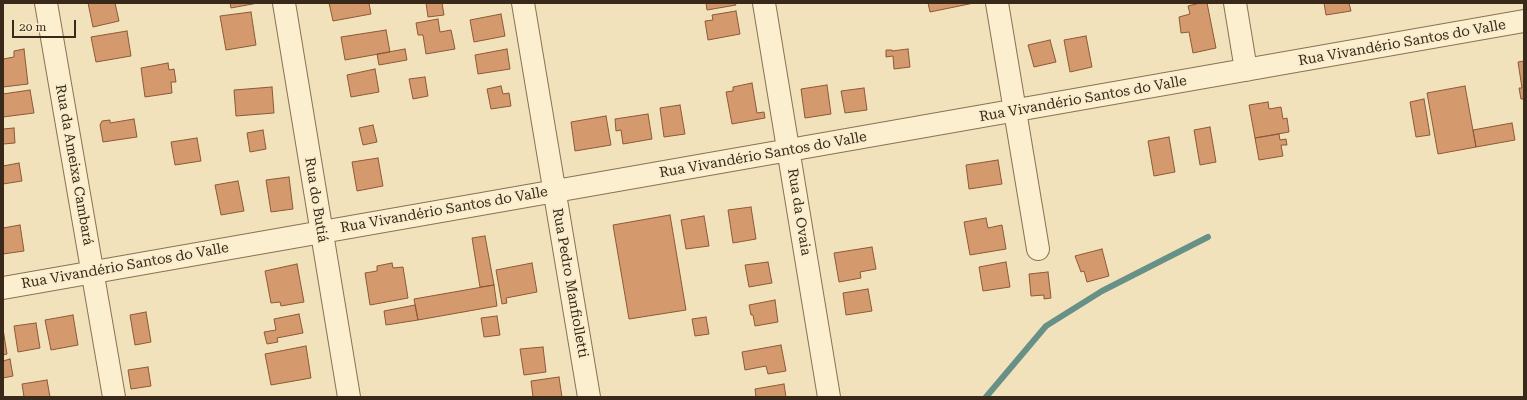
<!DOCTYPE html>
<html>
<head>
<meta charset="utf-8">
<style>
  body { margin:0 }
  #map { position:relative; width:1527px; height:400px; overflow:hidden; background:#f2e2bb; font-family:"Roboto Serif",serif }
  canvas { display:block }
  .frame { position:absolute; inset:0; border:4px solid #38291a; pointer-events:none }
  .scale { position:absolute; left:12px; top:20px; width:64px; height:18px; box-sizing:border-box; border:2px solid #38291a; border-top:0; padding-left:5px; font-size:12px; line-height:14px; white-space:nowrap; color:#38291a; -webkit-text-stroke:3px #f9eccb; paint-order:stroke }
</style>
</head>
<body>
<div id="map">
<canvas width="1527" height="400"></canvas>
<div class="frame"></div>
<div class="scale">20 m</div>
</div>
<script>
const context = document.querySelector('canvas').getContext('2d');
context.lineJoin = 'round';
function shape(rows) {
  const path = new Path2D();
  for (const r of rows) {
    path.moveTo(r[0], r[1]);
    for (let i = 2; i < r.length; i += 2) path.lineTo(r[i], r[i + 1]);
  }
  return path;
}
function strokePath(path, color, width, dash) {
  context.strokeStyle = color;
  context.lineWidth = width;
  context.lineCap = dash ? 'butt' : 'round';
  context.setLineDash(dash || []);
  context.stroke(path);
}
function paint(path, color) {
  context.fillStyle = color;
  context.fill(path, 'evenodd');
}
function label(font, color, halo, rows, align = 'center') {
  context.font = font + ' "Roboto Serif",serif';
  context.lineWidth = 4;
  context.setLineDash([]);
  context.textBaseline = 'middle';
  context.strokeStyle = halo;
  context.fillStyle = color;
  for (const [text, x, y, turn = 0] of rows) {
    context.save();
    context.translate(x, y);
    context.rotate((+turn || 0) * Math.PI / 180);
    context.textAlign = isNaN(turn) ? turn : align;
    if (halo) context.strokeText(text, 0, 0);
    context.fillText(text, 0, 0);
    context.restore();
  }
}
strokePath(shape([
  [986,397,1046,326,1102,291,1208,237]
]), '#679086', 6);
const building = shape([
  [88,3,115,3,119,21,93,27,88,3],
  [230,3,258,3,231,8,230,3],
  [329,3,369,3,371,14,333,21,329,3],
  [426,3,442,3,444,15,428,17,426,3],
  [706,3,735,3,736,5,707,10,706,3],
  [928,3,974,3,930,12,928,3],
  [1200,3,1207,3,1216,48,1193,53,1189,32,1181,33,1179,17,1190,14,1188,6,1200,3],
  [1324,3,1349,3,1351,11,1326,15,1324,3],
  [736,11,740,34,708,40,705,21,713,20,712,15,736,11],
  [251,12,256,45,226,50,220,16,251,12],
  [501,14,505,36,474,42,470,20,501,14],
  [438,19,440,32,451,30,455,49,426,54,423,35,418,35,416,23,438,19],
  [386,30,390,52,345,60,341,37,386,30],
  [127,31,131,56,96,62,91,37,127,31],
  [1086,36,1092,67,1070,72,1064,40,1086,36],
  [1050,40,1056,62,1034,67,1028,45,1050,40],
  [24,49,28,84,3,87,3,59,14,57,14,51,24,49],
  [405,49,407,60,379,65,377,54,405,49],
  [507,49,510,69,478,74,475,55,507,49],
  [908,49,910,67,894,69,893,56,886,57,886,50,892,50,892,51,908,49],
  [1524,61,1524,99,1521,99,1519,88,1522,88,1518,62,1524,61],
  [168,63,169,70,174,69,176,82,171,82,172,93,145,97,141,68,168,63],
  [375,69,379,92,351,97,347,75,375,69],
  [425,77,428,96,413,99,409,79,425,77],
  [752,83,757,113,764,112,765,118,732,124,726,92,733,91,733,87,752,83],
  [827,85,831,114,805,118,801,89,827,85],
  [501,86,503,94,509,93,511,106,491,109,487,89,501,86],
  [1465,86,1476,147,1438,154,1427,93,1465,86],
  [272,87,274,113,236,116,234,90,272,87],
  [864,88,867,110,845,113,841,91,864,88],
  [30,90,34,113,3,117,3,94,30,90],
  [1424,99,1430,135,1416,137,1410,102,1424,99],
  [1268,102,1269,109,1281,107,1283,119,1287,118,1289,132,1255,138,1249,105,1268,102],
  [680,105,685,134,664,137,660,108,680,105],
  [648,114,652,139,623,144,621,130,616,131,615,119,648,114],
  [606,116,611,145,575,151,571,122,606,116],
  [134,119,137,137,103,142,100,125,102,121,110,120,110,123,134,119],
  [1512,123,1515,140,1476,147,1473,130,1512,123],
  [373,125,377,142,363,145,359,128,373,125],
  [1210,127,1216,162,1200,165,1194,130,1210,127],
  [14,128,15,143,3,144,3,129,14,128],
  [263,130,266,149,250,152,247,133,263,130],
  [1279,134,1280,140,1286,139,1287,145,1281,145,1283,156,1259,160,1255,138,1279,134],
  [1169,137,1175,172,1154,176,1148,141,1169,137],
  [197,138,201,161,175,165,171,142,197,138],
  [378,158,383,186,357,191,352,162,378,158],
  [998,160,1002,184,969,189,966,165,998,160],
  [19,163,22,181,3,184,3,166,19,163],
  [289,177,293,209,271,212,266,180,289,177],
  [238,181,244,211,221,215,215,185,238,181],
  [751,207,756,239,733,243,728,210,751,207],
  [670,215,686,310,629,319,613,225,670,215],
  [704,216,709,246,686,249,681,220,704,216],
  [986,218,988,228,1002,225,1006,249,970,255,964,222,986,218],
  [20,225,24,251,3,254,3,228,20,225],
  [485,236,494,285,480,287,472,238,485,236],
  [872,247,876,269,860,272,861,278,839,282,834,253,872,247],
  [1102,249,1109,276,1087,282,1084,271,1081,272,1075,256,1102,249],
  [768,262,772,283,749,287,745,265,768,262],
  [1006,262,1010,287,983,291,979,267,1006,262],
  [392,263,393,268,403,267,408,298,370,305,365,273,377,271,377,266,392,263],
  [532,263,537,292,506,298,507,303,502,304,496,270,532,263],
  [297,264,304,302,281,306,280,302,271,303,265,271,297,264],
  [1048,272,1051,298,1044,299,1044,295,1031,296,1029,274,1048,272],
  [494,285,497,306,418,320,414,299,494,285],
  [868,289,872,311,846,315,843,293,868,289],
  [775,300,778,322,755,326,753,315,751,315,749,305,775,300],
  [415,305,418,320,386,325,384,311,415,305],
  [146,312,151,342,135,345,130,315,146,312],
  [299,314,303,333,277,338,278,342,267,344,264,332,276,330,274,319,299,314],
  [73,315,78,345,51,350,45,320,73,315],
  [497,316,500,335,484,337,481,318,497,316],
  [706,317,709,334,695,336,692,319,706,317],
  [36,323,40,348,18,352,14,326,36,323],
  [3,329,7,354,3,355,3,329],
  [781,345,786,371,768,374,766,366,745,370,742,352,781,345],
  [306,346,311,378,271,385,265,354,306,346],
  [543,347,546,372,524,375,520,349,543,347],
  [10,359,13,376,3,378,3,361,10,359],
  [148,367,151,386,131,389,128,370,148,367],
  [559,377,562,397,533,397,531,381,559,377],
  [47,380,50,397,24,397,22,384,47,380],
  [784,384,786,397,756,397,755,389,784,384]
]);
paint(building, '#d4996d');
strokePath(building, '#8c5937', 1);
const minor = shape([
  [46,3,114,397],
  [284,3,349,397],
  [523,3,589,397],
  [764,3,829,397],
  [997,3,1038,249],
  [1235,3,1246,70],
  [3,288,1524,21]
]);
strokePath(minor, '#8b7153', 24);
strokePath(minor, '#fcefcf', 22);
label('14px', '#38291a', '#f9eccb', [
  ["Rua Vivandério Santos do Valle",1402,43,-10],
  ["Rua Vivandério Santos do Valle",1083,99,-10],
  ["Rua Vivandério Santos do Valle",763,155,-10],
  ["Rua da Ameixa Cambará",74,165,80],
  ["Rua do Butiá",316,200,81],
  ["Rua Vivandério Santos do Valle",444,210,-10],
  ["Rua da Ovaia",799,212,81],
  ["Rua Vivandério Santos do Valle",125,266,-10],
  ["Rua Pedro Manfiolletti",570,283,80]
]);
</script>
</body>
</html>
